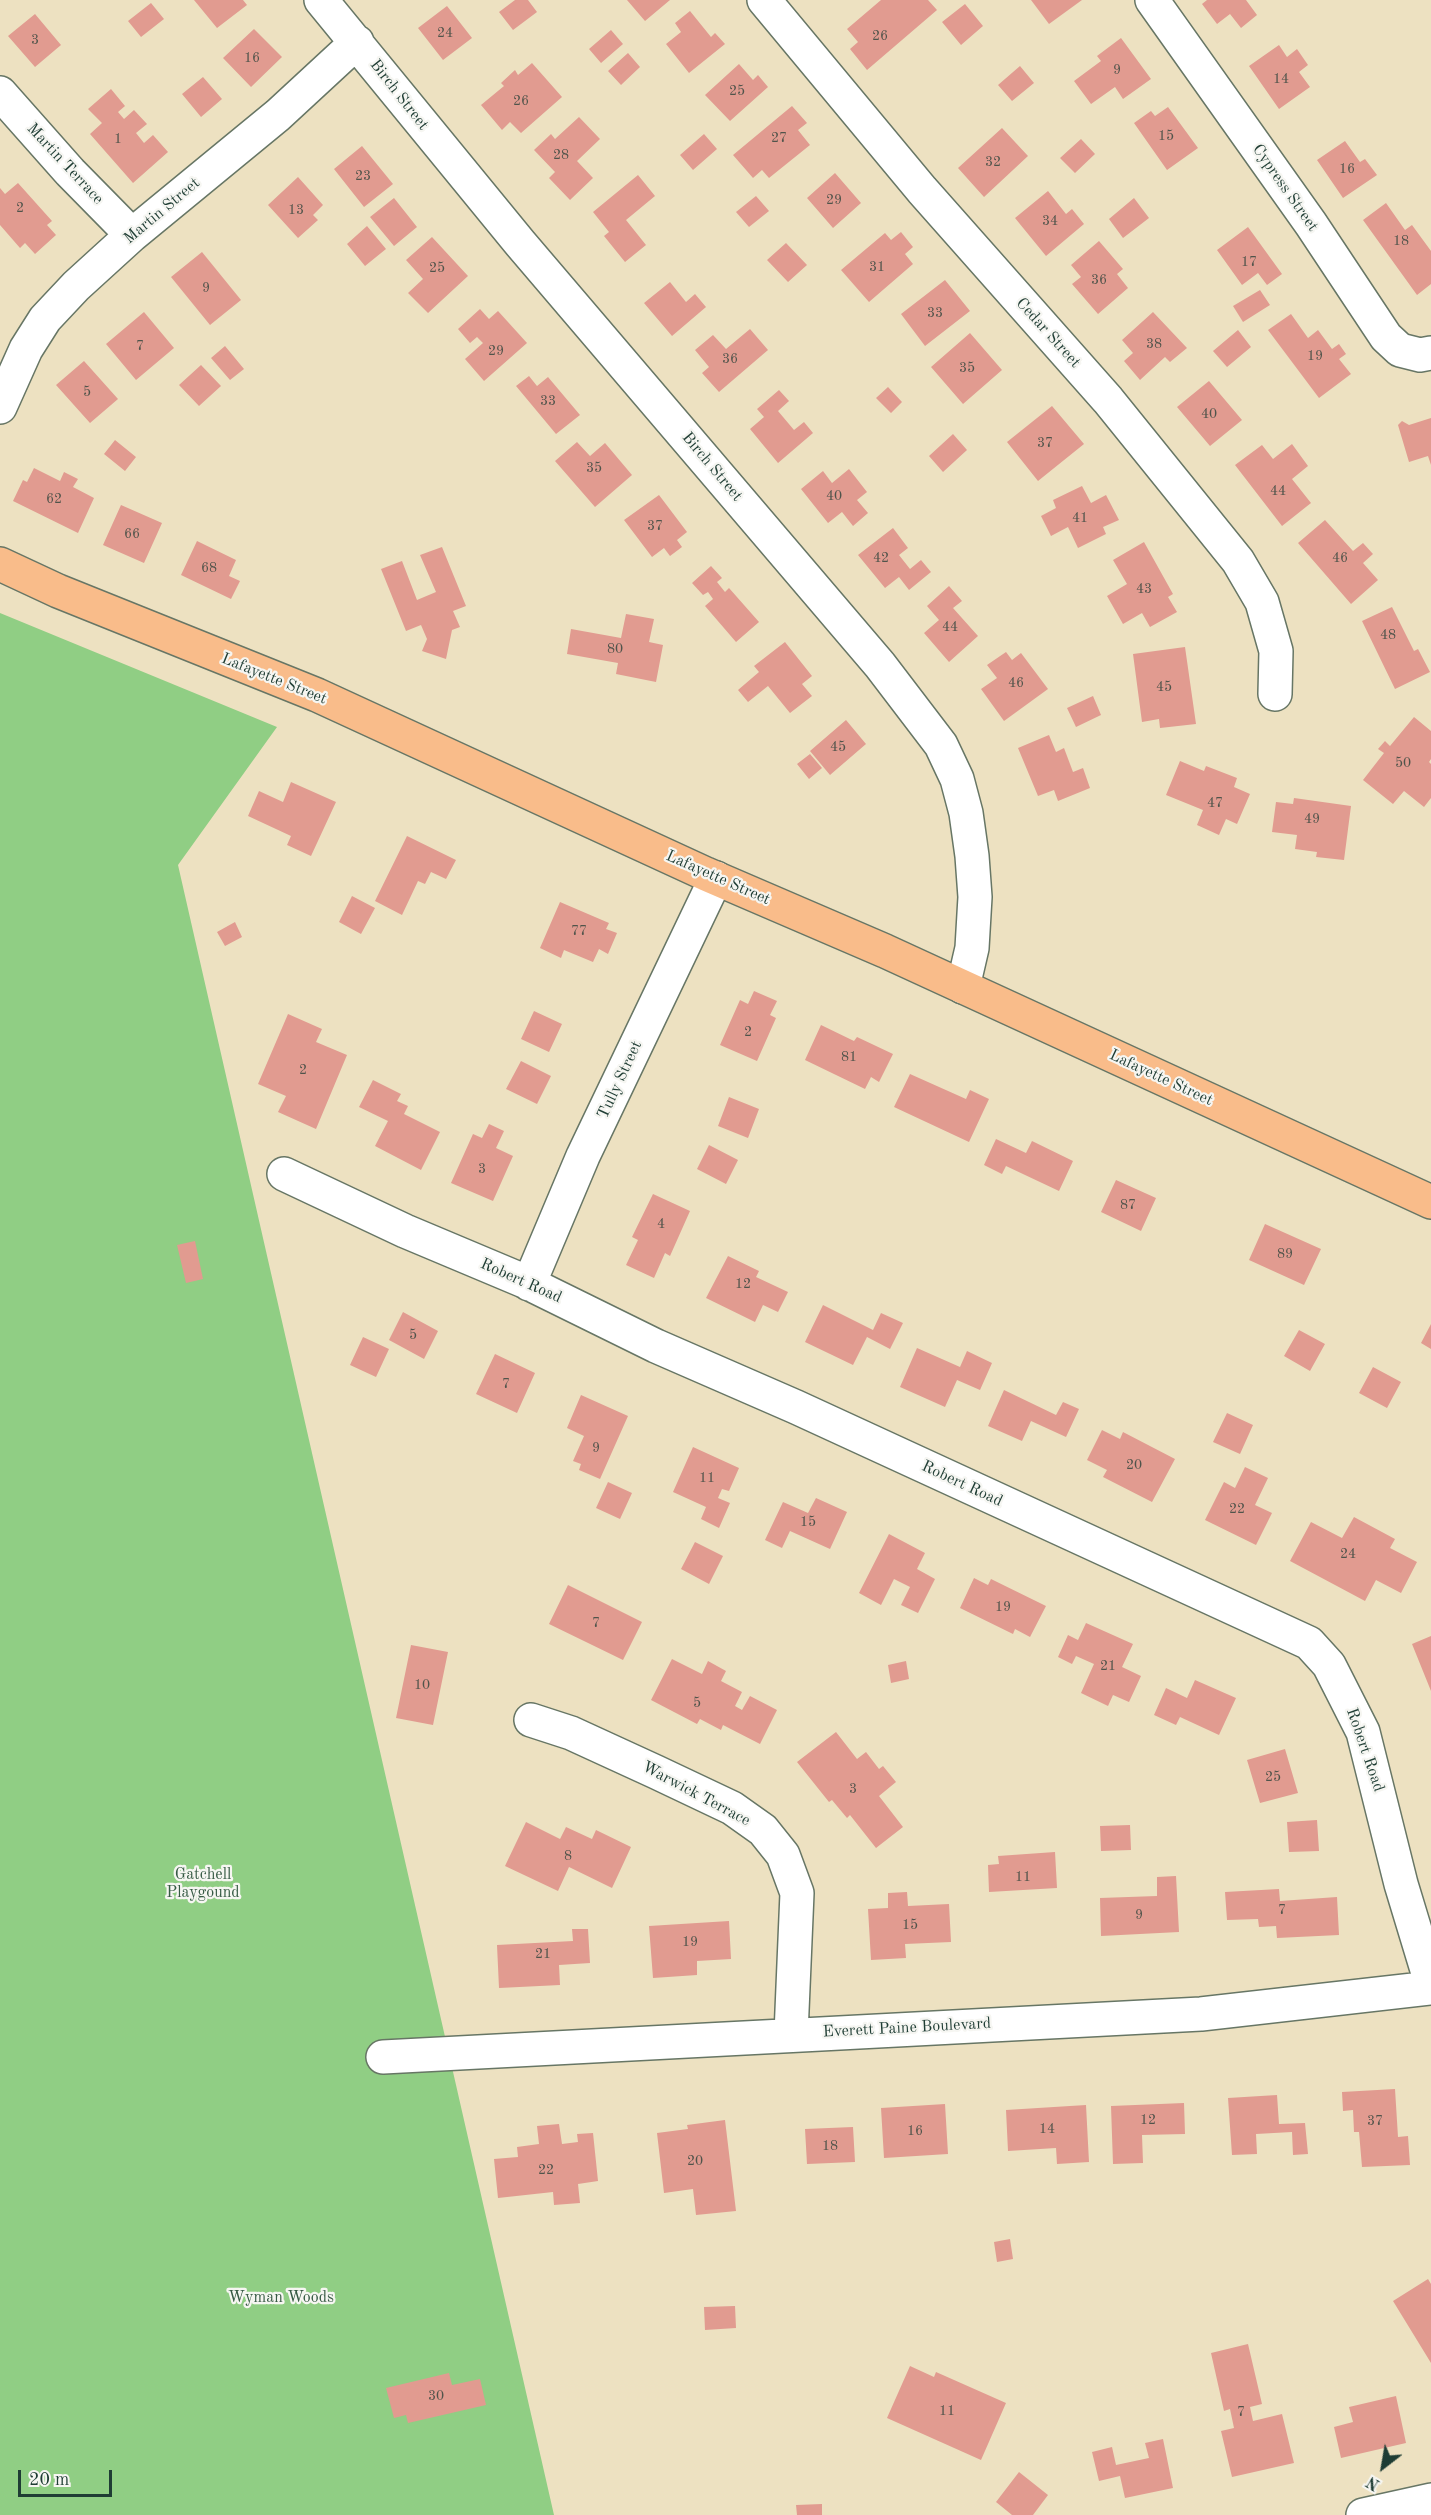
<!DOCTYPE html>
<html>
<head>
<meta charset="utf-8">
<style>
  body { margin:0 }
  #map { position:relative; width:1431px; height:2515px; overflow:hidden; background:#ede1c1; font-family:"Old Standard TT",serif }
  canvas { display:block }
  .north { position:absolute; left:1353px; top:2437px; width:60px; height:60px; -webkit-text-stroke:4px #f6f6f2; paint-order:stroke; rotate:211deg; font-size:16px; font-weight:700; line-height:24px; text-align:center; color:#1f3d34 }
  .north::after { content:''; display:block; margin:auto; width:21px; height:27px; background:#1f3d34; clip-path:polygon(50% 0,100% 100%,50% 72%,0 100%) }
  .scale { position:absolute; left:18px; top:2470px; width:94px; height:27px; box-sizing:border-box; border:3px solid #1f3d34; border-top:0; padding-left:8px; font-size:18px; line-height:21px; white-space:nowrap; color:#1f3d34; -webkit-text-stroke:4px #f6f6f2; paint-order:stroke }
</style>
</head>
<body>
<div id="map">
<canvas width="1431" height="2515"></canvas>
<div class="north">N</div>
<div class="scale">20 m</div>
</div>
<script>
const context = document.querySelector('canvas').getContext('2d');
context.lineJoin = 'round';
function paint(path, color) {
  context.fillStyle = color;
  context.fill(path, 'evenodd');
}
function shape(rows) {
  const path = new Path2D();
  for (const r of rows) {
    path.moveTo(r[0], r[1]);
    for (let i = 2; i < r.length; i += 2) path.lineTo(r[i], r[i + 1]);
  }
  return path;
}
function strokePath(path, color, width, dash) {
  context.strokeStyle = color;
  context.lineWidth = width;
  context.lineCap = dash ? 'butt' : 'round';
  context.setLineDash(dash || []);
  context.stroke(path);
}
function label(font, color, halo, rows, align = 'center') {
  context.font = font + ' "Old Standard TT",serif';
  context.lineWidth = 4.5;
  context.setLineDash([]);
  context.textBaseline = 'middle';
  context.strokeStyle = halo;
  context.fillStyle = color;
  for (const [text, x, y, turn = 0] of rows) {
    context.save();
    context.translate(x, y);
    context.rotate((+turn || 0) * Math.PI / 180);
    context.textAlign = isNaN(turn) ? turn : align;
    if (halo) context.strokeText(text, 0, 0);
    context.fillText(text, 0, 0);
    context.restore();
  }
}
paint(shape([
  [0,613,277,727,178,865,554,2515,0,2515]
]), '#90ce84');
paint(shape([
  [194,0,243,0,247,5,217,28],
  [515,0,528,0,537,12,513,30,499,12],
  [627,0,670,0,645,21],
  [881,0,928,0,937,10,867,70,850,49,858,42,847,29],
  [1031,0,1082,0,1049,24],
  [1207,0,1246,0,1257,15,1241,28,1230,14,1217,24,1202,4],
  [151,3,164,19,141,37,128,21],
  [965,4,983,26,961,45,942,22],
  [447,6,472,38,443,60,418,28],
  [690,11,711,37,715,33,725,44,689,73,666,44,681,32,675,23],
  [35,14,61,45,35,67,8,36],
  [254,29,282,57,251,87,223,58],
  [611,30,623,44,601,63,589,49],
  [1121,38,1151,79,1123,99,1115,87,1091,104,1074,81,1101,61,1097,56],
  [1279,45,1287,57,1297,49,1308,65,1299,72,1310,87,1279,109,1249,66],
  [628,53,640,67,621,85,608,71],
  [532,63,562,97,521,133,510,122,502,130,481,105,504,86,501,83,515,70,518,75],
  [739,64,753,80,758,75,768,87,730,121,705,95],
  [1020,66,1034,83,1012,101,998,85],
  [203,77,222,99,201,117,182,94],
  [111,89,125,106,118,112,124,119,134,110,147,124,136,133,144,143,153,135,168,152,133,183,90,134,102,123,88,109],
  [792,106,807,123,798,130,810,145,769,178,762,170,753,178,733,155],
  [1168,107,1198,148,1167,170,1134,123,1151,111,1155,116],
  [579,117,600,139,577,161,593,178,570,200,549,178,555,172,534,150,551,134,555,139],
  [1002,128,1028,156,984,197,958,168],
  [704,134,717,149,693,170,680,155],
  [1081,139,1095,154,1075,173,1060,158],
  [1345,141,1360,162,1365,159,1377,175,1343,198,1317,160],
  [362,146,393,184,364,207,334,169],
  [835,173,861,203,833,228,807,198],
  [638,175,655,196,626,220,646,245,625,262,604,236,609,232,593,212],
  [298,177,323,205,313,215,318,220,298,238,268,205],
  [18,183,52,221,47,225,56,235,35,254,25,243,20,248,0,225,0,188,5,194],
  [1048,191,1066,214,1072,209,1084,224,1046,256,1015,218],
  [756,196,769,211,749,227,736,212],
  [394,198,417,227,394,246,370,217],
  [1134,198,1149,218,1123,238,1109,219],
  [1386,203,1405,230,1412,225,1431,251,1431,284,1417,295,1363,220],
  [367,226,386,249,365,266,347,244],
  [1248,227,1282,274,1267,285,1258,273,1242,285,1217,250],
  [901,232,913,247,905,254,913,264,869,302,841,270,885,233,891,240],
  [432,237,468,276,428,313,408,293,423,279,406,260],
  [1099,241,1123,269,1117,274,1128,288,1098,314,1072,284,1081,277,1071,265],
  [786,243,807,265,788,282,767,260],
  [202,252,241,300,210,325,171,277],
  [945,280,970,311,925,346,901,314],
  [670,282,686,302,695,294,706,307,672,336,644,303],
  [1260,290,1270,305,1243,322,1233,306],
  [480,309,489,319,498,311,527,343,484,381,465,359,483,343,477,337,470,343,458,329],
  [144,312,174,348,136,380,106,344],
  [1153,312,1187,348,1170,362,1165,357,1140,380,1124,361,1133,353,1122,340],
  [1291,314,1308,338,1318,330,1332,349,1339,344,1346,354,1339,359,1351,374,1319,398,1268,330],
  [750,329,768,350,719,392,702,373,709,367,695,350,713,335,726,349],
  [1238,330,1251,347,1227,367,1213,351],
  [970,333,1002,370,963,404,931,367],
  [225,346,244,369,230,380,211,358],
  [84,361,118,399,90,423,56,385],
  [201,365,221,386,199,406,179,385],
  [529,376,537,386,548,377,580,415,556,434,516,386],
  [1209,381,1242,420,1210,446,1177,407],
  [888,387,902,402,891,413,876,398],
  [779,390,789,401,778,411,794,430,804,422,813,433,778,463,750,429,764,417,757,409],
  [1052,406,1084,444,1038,481,1007,442],
  [1431,418,1431,465,1428,456,1409,462,1398,425,1402,421,1409,425],
  [953,434,967,450,943,472,929,456],
  [115,440,136,457,125,471,104,454],
  [577,442,590,456,605,443,632,475,595,507,555,461],
  [1292,444,1308,466,1292,479,1311,503,1282,526,1235,465,1262,445,1273,459],
  [34,468,60,481,64,472,78,479,73,487,94,498,78,533,13,501,23,480,27,482],
  [849,469,867,492,857,500,868,513,853,526,842,512,828,523,801,489,823,471,832,483],
  [1082,486,1091,503,1106,495,1119,520,1103,527,1106,534,1078,548,1068,527,1051,536,1041,516,1056,508,1053,500],
  [659,495,687,532,677,540,682,547,670,556,664,548,652,557,624,520],
  [121,505,162,523,144,563,103,545],
  [1325,520,1353,551,1363,543,1373,554,1363,563,1378,580,1351,604,1298,543],
  [893,528,908,548,899,555,910,569,921,560,931,572,909,590,899,577,885,588,858,555],
  [197,541,236,560,229,576,240,581,231,599,181,575],
  [1144,542,1173,594,1168,597,1177,612,1150,627,1142,613,1123,624,1107,596,1127,584,1113,560],
  [442,547,466,606,453,611,460,627,452,630,446,659,422,651,427,639,421,625,406,631,381,569,402,561,417,600,436,592,420,555],
  [711,566,722,578,717,582,725,592,729,588,759,622,736,642,705,606,713,599,708,592,703,595,692,583],
  [949,586,962,601,953,608,978,636,949,662,924,633,939,620,927,606],
  [1392,607,1414,651,1418,649,1430,672,1395,689,1362,621],
  [626,614,654,619,649,642,663,645,656,682,616,674,618,663,567,654,571,629,621,638],
  [785,642,812,676,802,684,812,696,790,713,768,686,748,702,738,690,759,672,754,666],
  [1185,647,1196,724,1160,728,1159,719,1142,722,1133,654],
  [1006,652,1012,660,1021,653,1048,689,1004,721,981,689,997,678,987,665],
  [1093,696,1101,715,1076,727,1067,708],
  [1414,717,1431,731,1431,759,1429,762,1431,764,1431,798,1424,807,1404,791,1393,804,1363,780,1384,753,1378,749,1385,741,1390,746],
  [846,720,866,744,830,775,810,751],
  [1049,735,1056,752,1064,748,1073,772,1083,768,1090,788,1058,801,1054,790,1038,796,1018,748],
  [810,754,822,768,809,779,797,764],
  [1180,761,1204,771,1206,766,1237,778,1234,787,1250,794,1237,824,1226,819,1219,835,1197,825,1203,810,1166,795],
  [291,782,336,802,311,856,287,845,291,836,248,816,259,791,283,802],
  [1294,798,1351,806,1344,860,1316,857,1317,852,1295,849,1297,835,1272,832,1276,802,1293,804],
  [407,836,456,860,446,879,431,872,425,884,418,881,402,915,375,901],
  [352,896,375,908,361,934,339,922],
  [560,902,609,923,606,929,617,933,608,954,599,949,593,962,564,950,561,958,540,948],
  [235,922,242,937,225,946,217,932],
  [754,991,777,1001,770,1015,776,1018,757,1061,720,1045,740,1000,748,1004],
  [534,1011,562,1024,549,1052,521,1039],
  [288,1014,322,1029,316,1042,347,1055,316,1129,278,1112,286,1096,258,1084],
  [821,1025,854,1041,857,1037,893,1054,879,1082,871,1077,865,1089,805,1060],
  [521,1061,551,1076,537,1104,506,1089],
  [910,1074,966,1099,970,1090,989,1099,969,1142,894,1107],
  [373,1080,401,1094,397,1101,408,1106,404,1114,440,1132,421,1170,375,1146,388,1121,359,1107],
  [729,1097,759,1109,748,1138,718,1126],
  [489,1124,504,1131,496,1148,513,1156,493,1201,451,1183,473,1134,482,1138],
  [996,1139,1026,1153,1032,1141,1073,1161,1059,1191,1006,1166,1002,1174,984,1165],
  [709,1145,738,1160,726,1184,697,1169],
  [1116,1180,1156,1198,1141,1231,1101,1212],
  [653,1194,690,1211,670,1256,665,1253,654,1278,626,1265,638,1240,632,1237],
  [1265,1224,1321,1249,1304,1285,1249,1260],
  [195,1241,203,1279,186,1283,177,1245],
  [728,1256,759,1271,756,1277,788,1292,778,1312,763,1305,755,1322,706,1298],
  [823,1305,873,1330,881,1313,903,1323,890,1349,867,1337,853,1365,805,1342],
  [403,1312,438,1331,424,1359,389,1340],
  [1431,1324,1431,1349,1421,1343],
  [1299,1330,1325,1344,1310,1371,1284,1356],
  [363,1337,389,1349,376,1377,350,1365],
  [917,1348,960,1367,967,1351,992,1363,980,1390,957,1380,945,1407,900,1387],
  [495,1354,535,1373,517,1413,476,1394],
  [1373,1367,1401,1382,1387,1408,1359,1393],
  [1004,1390,1056,1415,1063,1402,1079,1409,1066,1437,1031,1421,1022,1441,988,1426],
  [581,1395,628,1416,600,1479,579,1470,581,1464,573,1461,584,1436,567,1428],
  [1227,1413,1253,1425,1240,1454,1213,1442],
  [1102,1430,1120,1439,1123,1432,1175,1459,1152,1502,1103,1477,1107,1470,1087,1460],
  [693,1447,739,1468,729,1491,722,1489,718,1498,730,1503,719,1528,701,1519,706,1507,673,1492],
  [1245,1467,1268,1478,1255,1505,1272,1513,1256,1545,1205,1520,1224,1482,1235,1488],
  [608,1482,632,1493,620,1519,596,1508],
  [816,1498,847,1512,830,1549,790,1531,782,1548,765,1540,783,1502,808,1513],
  [1354,1517,1395,1539,1390,1548,1417,1562,1401,1593,1376,1580,1365,1601,1290,1561,1311,1522,1342,1538],
  [889,1534,925,1553,917,1569,935,1579,918,1613,901,1605,910,1587,894,1579,881,1605,859,1593],
  [695,1542,723,1556,709,1584,681,1569],
  [974,1578,988,1585,991,1579,1046,1606,1030,1637,1015,1629,1013,1634,960,1608],
  [568,1585,642,1622,623,1660,549,1624],
  [1086,1623,1133,1644,1122,1667,1141,1676,1129,1702,1113,1695,1108,1706,1081,1693,1094,1664,1076,1656,1072,1664,1058,1657,1068,1635,1078,1640],
  [1431,1636,1431,1691,1412,1644],
  [411,1645,448,1652,433,1725,396,1718],
  [672,1659,702,1674,708,1661,726,1671,721,1681,742,1692,735,1706,742,1710,750,1696,777,1710,760,1744,723,1725,721,1730,700,1719,697,1724,651,1700],
  [906,1661,909,1679,891,1683,888,1665],
  [1195,1680,1236,1698,1219,1735,1180,1717,1176,1725,1154,1715,1166,1688,1187,1698],
  [836,1732,857,1759,866,1752,879,1769,883,1766,896,1782,879,1796,903,1827,876,1848,850,1815,847,1818,832,1800,829,1802,797,1762],
  [1285,1749,1298,1793,1260,1803,1247,1760],
  [1317,1820,1319,1851,1289,1852,1287,1822],
  [526,1822,560,1839,566,1827,592,1839,596,1830,631,1847,612,1888,569,1867,558,1891,505,1866],
  [1130,1825,1131,1850,1101,1851,1100,1826],
  [1055,1852,1057,1888,989,1892,988,1865,999,1864,998,1856],
  [1176,1876,1179,1932,1101,1936,1100,1898,1157,1896,1157,1877],
  [1279,1889,1280,1901,1337,1897,1339,1935,1277,1938,1276,1926,1259,1927,1258,1919,1227,1920,1225,1892],
  [907,1892,908,1906,949,1904,951,1942,905,1944,906,1958,871,1960,868,1909,888,1908,888,1893],
  [729,1921,731,1959,697,1961,697,1975,653,1978,649,1926],
  [572,1929,588,1929,590,1963,559,1965,560,1985,499,1988,497,1945,573,1941],
  [1395,2089,1398,2137,1408,2136,1410,2165,1362,2167,1359,2132,1354,2132,1353,2110,1343,2111,1342,2092],
  [1277,2095,1279,2124,1305,2123,1308,2154,1293,2155,1292,2132,1256,2134,1257,2154,1232,2155,1228,2098],
  [1184,2103,1185,2134,1142,2135,1143,2163,1113,2164,1111,2106],
  [945,2104,948,2154,884,2158,881,2108],
  [1086,2105,1089,2162,1057,2164,1056,2148,1008,2151,1006,2110],
  [725,2120,736,2211,696,2215,693,2189,664,2193,657,2133,688,2129,687,2125],
  [559,2124,562,2144,578,2142,577,2134,593,2133,598,2181,578,2184,580,2203,554,2205,553,2192,498,2198,494,2159,518,2157,517,2147,539,2144,537,2126],
  [853,2127,855,2162,807,2164,805,2129],
  [1010,2239,1013,2259,997,2262,994,2242],
  [1428,2279,1431,2284,1431,2363,1393,2301],
  [735,2306,736,2328,705,2330,704,2307],
  [1248,2344,1262,2404,1250,2407,1253,2421,1282,2414,1294,2463,1232,2477,1221,2431,1234,2428,1230,2409,1224,2411,1211,2353],
  [910,2366,934,2377,936,2372,1006,2403,981,2460,887,2418],
  [449,2373,452,2385,480,2379,486,2405,408,2423,406,2415,394,2418,386,2388],
  [1396,2396,1406,2443,1341,2458,1334,2427,1353,2422,1349,2407],
  [1163,2439,1173,2488,1125,2498,1120,2476,1099,2481,1092,2452,1112,2447,1116,2465,1149,2458,1145,2443],
  [1019,2472,1048,2495,1033,2515,1012,2515,996,2502],
  [822,2504,822,2515,797,2515,796,2505]
]), '#e19b90');
const minor = shape([
  [321,0,520,243,880,665,941,745,957,779,966,813,972,856,975,897,972,948,963,987],
  [764,0,922,190,1108,400,1238,561,1262,602,1276,651,1275,694],
  [1152,0,1311,224,1386,337,1400,350,1420,355,1431,353],
  [0,93,70,172,132,235],
  [0,407,26,349,45,319,76,286,132,235,278,115,357,42],
  [284,1174,405,1231,524,1281,656,1346,796,1407,1309,1643,1329,1665,1363,1732,1401,1884,1431,1983],
  [529,1284,583,1156,716,878],
  [531,1720,571,1733,656,1772,732,1808,763,1830,783,1855,797,1893,791,2034],
  [383,2057,1201,2014,1431,1988],
  [1363,2515,1431,2500]
]);
const major = shape([
  [0,564,58,591,317,695,706,874,885,951,1431,1202]
]);
strokePath(minor, '#677665', 36);
strokePath(major, '#677665', 36);
strokePath(minor, '#fff', 33);
strokePath(major, '#f9bc8a', 33);
label('14px', '#50544b', null, [
  ["24",445,33],
  ["26",880,36],
  ["3",35,40],
  ["16",252,58],
  ["9",1117,70],
  ["14",1281,79],
  ["25",737,91],
  ["26",521,101],
  ["15",1166,136],
  ["27",779,138],
  ["1",118,139],
  ["28",561,155],
  ["32",993,162],
  ["16",1347,169],
  ["23",363,176],
  ["29",834,200],
  ["2",20,208],
  ["13",296,210],
  ["34",1050,221],
  ["18",1401,241],
  ["17",1249,262],
  ["31",877,267],
  ["25",437,268],
  ["36",1099,280],
  ["9",206,288],
  ["33",935,313],
  ["38",1154,344],
  ["7",140,346],
  ["29",496,351],
  ["19",1315,356],
  ["36",730,359],
  ["35",967,368],
  ["5",87,392],
  ["33",548,401],
  ["40",1209,414],
  ["37",1045,443],
  ["35",594,468],
  ["44",1278,491],
  ["40",834,496],
  ["62",54,499],
  ["41",1080,518],
  ["37",655,526],
  ["66",132,534],
  ["42",881,558],
  ["46",1340,558],
  ["68",209,568],
  ["43",1144,589],
  ["44",950,627],
  ["48",1388,635],
  ["80",615,649],
  ["46",1016,683],
  ["45",1164,687],
  ["45",838,747],
  ["50",1403,763],
  ["47",1215,803],
  ["49",1312,819],
  ["77",579,931],
  ["2",748,1032],
  ["81",849,1057],
  ["2",303,1070],
  ["3",482,1169],
  ["87",1128,1205],
  ["4",661,1224],
  ["89",1285,1254],
  ["12",743,1284],
  ["5",413,1335],
  ["7",506,1384],
  ["9",596,1448],
  ["20",1134,1465],
  ["11",707,1478],
  ["22",1237,1509],
  ["15",808,1522],
  ["24",1348,1554],
  ["19",1003,1607],
  ["7",596,1623],
  ["21",1108,1666],
  ["10",422,1685],
  ["5",697,1703],
  ["25",1273,1777],
  ["3",853,1789],
  ["8",568,1856],
  ["11",1023,1877],
  ["7",1282,1910],
  ["9",1139,1915],
  ["15",910,1925],
  ["19",690,1942],
  ["21",543,1954],
  ["12",1148,2120],
  ["37",1375,2121],
  ["14",1047,2129],
  ["16",915,2131],
  ["18",830,2146],
  ["20",695,2161],
  ["22",546,2170],
  ["30",436,2396],
  ["11",947,2411],
  ["7",1241,2412]
]);
label('16px', '#1f3d34', '#f6f6f2', [
  ["Birch Street",399,95,52],
  ["Martin Terrace",65,164,47],
  ["Cypress Street",1285,188,55],
  ["Martin Street",162,211,-40],
  ["Cedar Street",1048,333,48],
  ["Birch Street",712,467,50],
  ["Lafayette Street",274,679,22],
  ["Lafayette Street",718,878,24],
  ["Lafayette Street",1161,1078,25],
  ["Tully Street",620,1080,-65],
  ["Robert Road",521,1281,24],
  ["Robert Road",962,1484,25],
  ["Robert Road",1365,1750,71],
  ["Warwick Terrace",696,1794,28],
  ["Everett Paine Boulevard",907,2028,-3]
]);
label('16px', '#365a44', '#f6f6f2', [
  ["Gatchell",203,1875],
  ["Playgound",203,1893],
  ["Wyman Woods",281,2298]
]);
</script>
</body>
</html>
